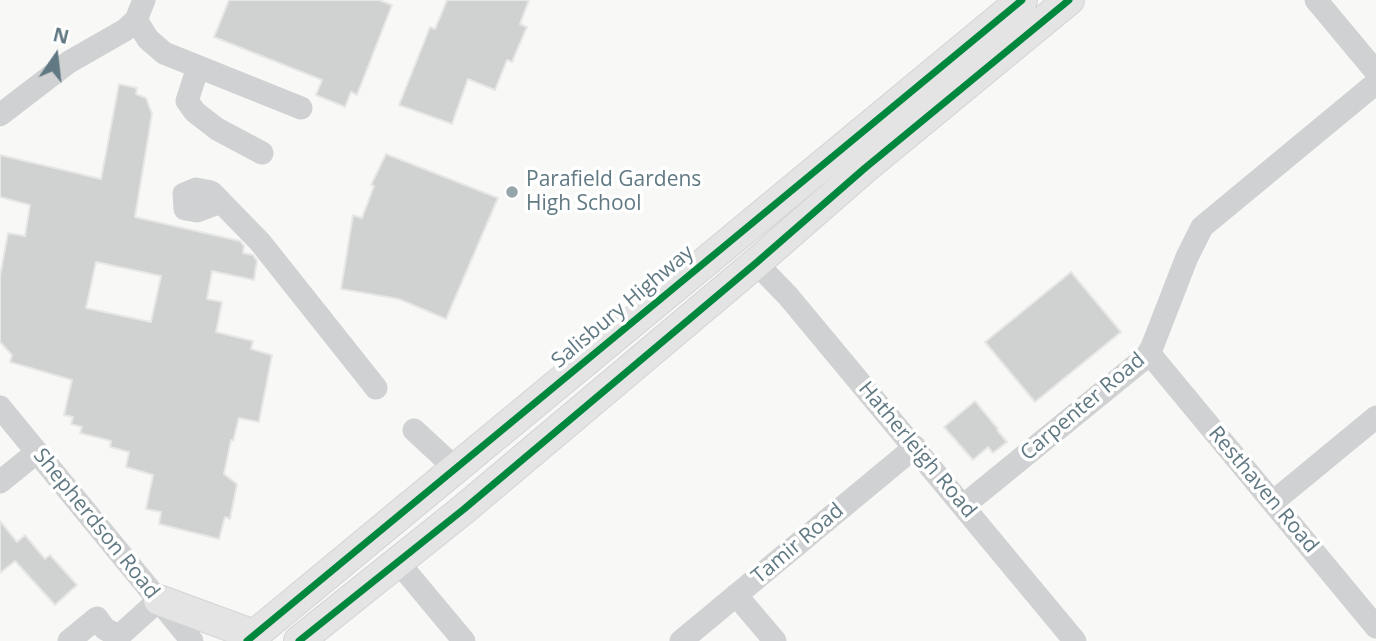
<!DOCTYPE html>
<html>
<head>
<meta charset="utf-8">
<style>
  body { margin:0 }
  #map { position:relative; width:1376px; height:641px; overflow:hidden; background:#f8f8f7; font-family:"Open Sans",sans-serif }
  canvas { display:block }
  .north { position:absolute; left:21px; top:21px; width:70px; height:70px; -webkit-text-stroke:5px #fff; paint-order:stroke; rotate:14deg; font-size:19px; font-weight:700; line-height:28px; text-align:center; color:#617983 }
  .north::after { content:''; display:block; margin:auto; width:24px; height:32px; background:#617983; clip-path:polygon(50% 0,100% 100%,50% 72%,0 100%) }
</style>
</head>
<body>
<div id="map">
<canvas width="1376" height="641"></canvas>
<div class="north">N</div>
</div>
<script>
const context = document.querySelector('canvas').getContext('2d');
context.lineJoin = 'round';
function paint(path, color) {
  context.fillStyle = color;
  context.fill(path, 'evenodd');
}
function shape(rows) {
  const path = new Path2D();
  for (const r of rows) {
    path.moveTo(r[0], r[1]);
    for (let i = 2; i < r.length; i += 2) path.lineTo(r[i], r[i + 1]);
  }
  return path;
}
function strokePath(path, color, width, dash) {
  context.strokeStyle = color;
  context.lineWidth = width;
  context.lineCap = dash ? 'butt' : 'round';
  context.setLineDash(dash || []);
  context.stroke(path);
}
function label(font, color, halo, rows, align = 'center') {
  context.font = font + ' "Open Sans",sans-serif';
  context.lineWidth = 7;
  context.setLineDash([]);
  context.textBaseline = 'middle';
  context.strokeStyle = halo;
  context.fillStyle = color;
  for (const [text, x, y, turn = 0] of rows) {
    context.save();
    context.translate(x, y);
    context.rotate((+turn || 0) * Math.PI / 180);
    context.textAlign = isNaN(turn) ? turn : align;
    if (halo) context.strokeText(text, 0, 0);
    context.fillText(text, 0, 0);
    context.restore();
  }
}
const building = shape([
  [229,0,379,0,392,5,357,95,351,92,345,107,316,95,322,80,214,37,229,0],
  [447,0,529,0,520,24,527,27,512,62,507,60,495,90,468,79,452,124,399,105,430,27,435,29,447,0],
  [119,84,137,88,136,94,146,98,152,114,135,217,240,241,244,246,243,253,253,255,257,261,254,280,212,271,207,299,222,302,216,332,253,341,251,349,272,355,259,422,239,418,233,441,231,440,224,474,237,484,230,519,225,517,219,539,159,524,161,512,146,509,153,475,126,467,129,452,110,447,111,441,80,433,82,427,71,424,73,417,64,415,72,380,10,362,12,355,0,342,0,276,8,233,25,236,30,205,0,197,0,155,101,179,119,84],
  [96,262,161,276,151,322,86,308,96,262],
  [386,154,498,198,446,319,399,299,341,289,353,215,362,218,374,186,371,185,386,154],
  [1071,272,1121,332,1035,402,985,342,1071,272],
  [975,401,998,429,997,430,1007,442,993,453,988,447,973,460,944,427,975,401],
  [0,521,17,542,25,535,45,559,50,555,77,585,55,605,15,561,0,573,0,521]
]);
paint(building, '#d0d2d2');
strokePath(building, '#e7e7e6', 2);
const major = shape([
  [159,600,254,635],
  [247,641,1022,0],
  [299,641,464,509,756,263,865,168,1069,0]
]);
strokePath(major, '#d3d5d5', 32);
strokePath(shape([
  [1316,0,1376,72],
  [136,20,148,39,164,53,301,108],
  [198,67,187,101,195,112,217,129,262,153],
  [0,115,69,62,125,30,136,20,144,0],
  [221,202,211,192,196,189,184,194,185,209,197,211,221,202,260,242,376,388],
  [756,263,788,296,1075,641],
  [1149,353,1376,627],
  [0,407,192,641],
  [414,430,455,468],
  [0,482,37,452],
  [1273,502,1376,417],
  [963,506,1146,357,1152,347,1187,257,1202,227,1376,83],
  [398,562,464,641],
  [736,595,775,641],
  [69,641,97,618,105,629,119,636],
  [118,641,119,636,159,600],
  [681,641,915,447]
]), '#d0d1d2', 23);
strokePath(major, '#e3e4e3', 30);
strokePath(shape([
  [247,641,1022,0],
  [299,641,464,509,756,263,865,168,1069,0]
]), '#00873e', 7);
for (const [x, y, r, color] of [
  [512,192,7,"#96a5ac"]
]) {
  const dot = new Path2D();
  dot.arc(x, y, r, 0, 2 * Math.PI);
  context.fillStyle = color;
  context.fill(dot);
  strokePath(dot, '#fff', 2.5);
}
label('21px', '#617983', '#fff', [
  ["Parafield Gardens",526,180],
  ["High School",526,204]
], 'left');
label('21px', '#617983', '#fff', [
  ["Salisbury Highway",623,307,-40],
  ["Carpenter Road",1083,407,-40],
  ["Hatherleigh Road",917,450,50],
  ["Resthaven Road",1263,490,50],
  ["Shepherdson Road",96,524,51],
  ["Tamir Road",798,544,-40]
]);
</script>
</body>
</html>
